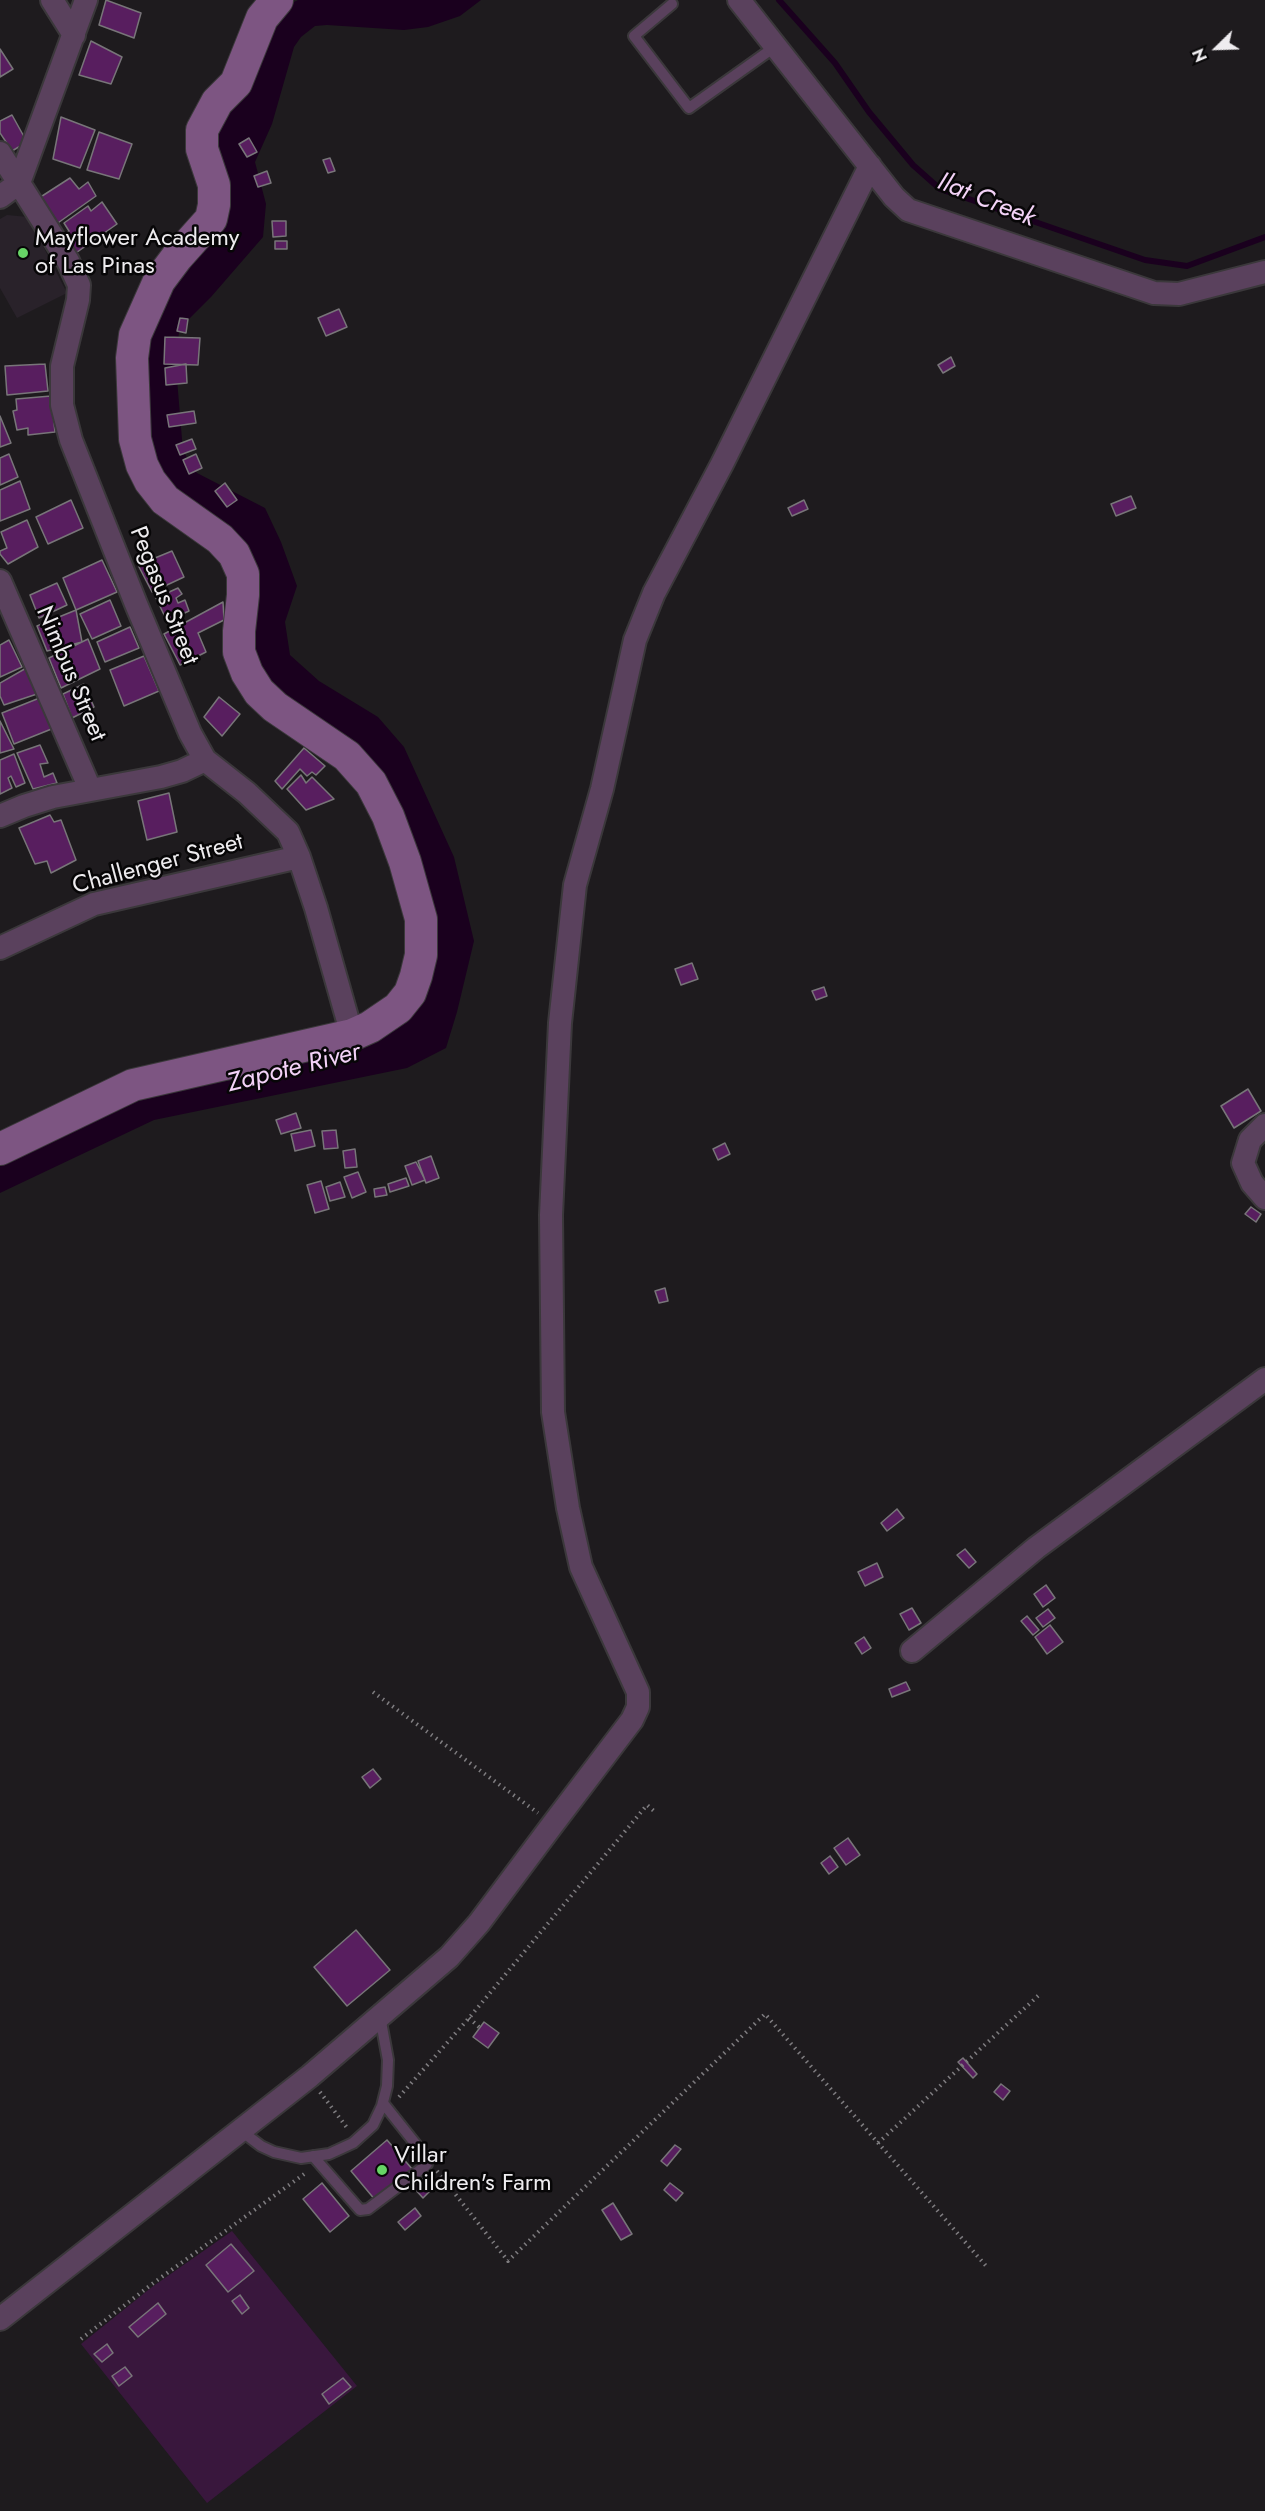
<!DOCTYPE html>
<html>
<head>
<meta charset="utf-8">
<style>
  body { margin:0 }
  #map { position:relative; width:1265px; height:2511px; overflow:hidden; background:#1e1b1e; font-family:Jost,sans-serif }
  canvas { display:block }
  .north { position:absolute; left:1187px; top:18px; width:60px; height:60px; -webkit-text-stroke:4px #070607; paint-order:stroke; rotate:247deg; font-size:16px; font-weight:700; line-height:24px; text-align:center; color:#eeecef }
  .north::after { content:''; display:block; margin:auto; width:21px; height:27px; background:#eeecef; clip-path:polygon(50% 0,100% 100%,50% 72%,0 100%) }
</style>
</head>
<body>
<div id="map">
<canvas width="1265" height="2511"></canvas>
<div class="north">N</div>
</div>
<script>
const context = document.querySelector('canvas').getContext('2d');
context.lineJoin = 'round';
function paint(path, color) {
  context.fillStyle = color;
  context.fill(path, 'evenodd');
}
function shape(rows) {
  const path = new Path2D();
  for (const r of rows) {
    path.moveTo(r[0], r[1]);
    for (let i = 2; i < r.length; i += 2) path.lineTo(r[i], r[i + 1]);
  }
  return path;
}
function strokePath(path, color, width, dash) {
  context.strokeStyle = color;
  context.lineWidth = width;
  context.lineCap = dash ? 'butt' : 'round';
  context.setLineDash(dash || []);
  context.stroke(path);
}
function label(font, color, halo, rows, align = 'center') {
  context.font = font + ' Jost,sans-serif';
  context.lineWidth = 5;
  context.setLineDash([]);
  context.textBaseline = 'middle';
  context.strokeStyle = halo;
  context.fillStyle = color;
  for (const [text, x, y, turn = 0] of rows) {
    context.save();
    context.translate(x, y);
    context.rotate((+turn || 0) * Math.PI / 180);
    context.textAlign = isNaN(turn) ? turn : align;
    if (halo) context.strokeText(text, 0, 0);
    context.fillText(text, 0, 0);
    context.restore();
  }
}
paint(shape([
  [7,215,28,217,67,293,17,318,0,288,0,219]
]), '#29222a');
paint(shape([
  [232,2231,357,2386,207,2503,81,2344,152,2287]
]), '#39173d');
paint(shape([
  [298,0,481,0,460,16,428,27,404,30,327,25,315,26,301,37,294,47,272,124,255,162,266,204,263,237,211,297,180,328,175,355,183,451,197,473,265,508,281,542,297,586,285,622,290,655,319,681,378,717,404,747,454,857,474,941,457,1012,446,1048,407,1068,154,1120,0,1193,0,1152,64,1118,413,1010,424,942,386,800,273,689,244,651,248,590,164,489,140,439,146,317,225,212,211,126,273,24,292,3]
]), '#1a001e');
strokePath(shape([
  [779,0,835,63,869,112,913,165,940,189,1145,260,1187,266,1265,237]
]), '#1a001e', 6);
const building = shape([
  [106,0,141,13,134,38,99,25,106,0],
  [91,41,122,57,111,84,79,75,91,41],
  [0,49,13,69,0,77,0,49],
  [12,115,27,142,12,151,0,133,0,121,12,115],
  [61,117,95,130,80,168,53,159,61,117],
  [99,132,132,144,119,179,87,170,99,132],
  [249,138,257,152,247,157,239,144,249,138],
  [330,158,335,171,328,173,323,160,330,158],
  [267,171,271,183,258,187,254,176,267,171],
  [70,178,79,189,88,182,96,196,55,225,39,198,70,178],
  [102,202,117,224,73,255,61,239,69,231,64,223,88,206,91,211,102,202],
  [272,221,286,221,286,236,273,237,272,221],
  [275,241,287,241,287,249,275,249,275,241],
  [339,309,347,327,326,336,318,318,339,309],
  [180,318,188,319,186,333,177,331,180,318],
  [165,337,200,338,198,365,164,364,165,337],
  [951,357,955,366,943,373,938,365,951,357],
  [45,364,48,391,7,395,5,366,45,364],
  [186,364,187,383,166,385,165,368,186,364],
  [51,396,55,432,28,435,28,428,17,430,13,411,17,410,16,399,51,396],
  [194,411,196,423,169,427,167,415,194,411],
  [0,416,11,443,0,447,0,416],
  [192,439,196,449,180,455,176,445,192,439],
  [9,454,18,477,0,485,0,458,9,454],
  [196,454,202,468,189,474,183,460,196,454],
  [20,481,30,509,0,521,0,490,20,481],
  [225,483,237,500,227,507,215,491,225,483],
  [1131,496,1136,508,1116,516,1111,504,1131,496],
  [71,500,83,528,48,544,36,517,71,500],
  [804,500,808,509,792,516,788,508,804,500],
  [27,520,38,547,8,564,0,554,0,551,7,548,1,532,27,520],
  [172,551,184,577,152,592,138,565,172,551],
  [102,560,117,592,76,610,63,578,102,560],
  [57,583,67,605,39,618,30,595,57,583],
  [178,588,182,594,176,598,178,603,185,600,189,611,167,621,156,598,178,588],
  [110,600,121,626,92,639,80,614,110,600],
  [223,602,224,620,198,633,206,652,180,665,164,634,223,602],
  [76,610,82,642,47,651,37,626,76,610],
  [130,627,139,648,105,662,97,642,130,627],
  [88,639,100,669,61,688,49,658,88,639],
  [9,640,22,667,0,677,0,645,9,640],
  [144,656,159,691,124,706,110,670,144,656],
  [28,667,40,693,4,705,0,696,0,683,28,667],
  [84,684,94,707,72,718,63,694,84,684],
  [47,695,59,726,14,744,2,713,47,695],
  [219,697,240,714,222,736,204,717,219,697],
  [0,721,14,749,0,753,0,721],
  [40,745,48,763,40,764,44,777,53,773,57,783,33,789,17,753,40,745],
  [304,748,325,766,316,775,312,772,307,776,300,769,282,789,275,781,304,748],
  [14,754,25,783,16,787,11,776,8,778,12,788,0,794,0,760,14,754],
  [301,775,306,783,312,777,334,799,306,810,287,789,301,775],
  [169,793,177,832,147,840,138,801,169,793],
  [50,815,54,822,61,820,76,860,51,873,47,861,35,864,19,828,50,815],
  [692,963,698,979,681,985,675,969,692,963],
  [824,987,827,996,816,1000,812,991,824,987],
  [1248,1089,1261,1111,1234,1128,1221,1106,1248,1089],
  [296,1113,301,1128,281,1134,276,1120,296,1113],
  [311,1130,315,1146,295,1151,291,1134,311,1130],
  [336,1130,338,1148,324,1149,322,1131,336,1130],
  [725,1143,730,1154,718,1160,713,1149,725,1143],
  [355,1149,357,1167,345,1168,343,1151,355,1149],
  [431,1156,439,1178,426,1183,418,1161,431,1156],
  [416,1162,425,1180,412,1185,405,1166,416,1162],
  [358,1172,366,1192,352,1198,344,1177,358,1172],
  [406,1178,409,1186,390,1192,388,1184,406,1178],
  [321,1181,329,1209,315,1213,307,1185,321,1181],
  [340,1182,345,1197,330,1201,326,1187,340,1182],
  [385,1187,387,1195,375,1197,374,1189,385,1187],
  [1251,1207,1261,1214,1256,1222,1245,1214,1251,1207],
  [665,1288,668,1301,659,1303,655,1291,665,1288],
  [897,1509,904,1518,887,1531,881,1523,897,1509],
  [965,1549,976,1562,969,1568,957,1555,965,1549],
  [877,1563,883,1577,865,1586,858,1572,877,1563],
  [1046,1585,1055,1598,1043,1607,1034,1594,1046,1585],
  [912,1608,921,1623,909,1630,900,1614,912,1608],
  [1048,1609,1055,1618,1043,1627,1036,1618,1048,1609],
  [1027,1616,1039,1630,1033,1635,1021,1621,1027,1616],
  [1050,1625,1063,1642,1047,1654,1035,1637,1050,1625],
  [864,1637,871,1648,862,1654,855,1643,864,1637],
  [906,1682,910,1690,892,1697,889,1689,906,1682],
  [373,1769,381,1779,370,1788,362,1777,373,1769],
  [848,1838,860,1855,846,1865,834,1848,848,1838],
  [830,1856,838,1867,829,1874,821,1863,830,1856],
  [356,1930,390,1970,347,2006,314,1967,356,1930],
  [484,2022,499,2033,488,2048,473,2037,484,2022],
  [963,2058,977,2074,973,2078,958,2062,963,2058],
  [1001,2084,1010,2091,1003,2100,994,2092,1001,2084],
  [387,2140,413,2170,376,2201,351,2171,387,2140],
  [675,2145,681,2149,667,2166,661,2161,675,2145],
  [422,2179,431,2190,423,2198,413,2187,422,2179],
  [322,2183,349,2216,330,2232,303,2199,322,2183],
  [670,2183,683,2193,676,2201,664,2190,670,2183],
  [613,2203,632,2234,621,2240,602,2210,613,2203],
  [415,2208,421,2216,405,2230,398,2222,415,2208],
  [231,2244,254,2271,228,2292,206,2265,231,2244],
  [240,2295,249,2308,242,2314,232,2301,240,2295],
  [158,2303,166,2314,138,2337,129,2327,158,2303],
  [107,2344,113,2353,102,2362,94,2354,107,2344],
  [125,2367,132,2376,119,2386,112,2376,125,2367],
  [343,2378,351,2387,329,2404,322,2394,343,2378]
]);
paint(building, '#581e5f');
strokePath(building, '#787579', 1.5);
const lane = shape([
  [672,4,634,36,689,108,776,46],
  [240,2130,261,2146,274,2152,301,2158,329,2154,353,2143,373,2125,382,2106,387,2086,388,2060,380,2016],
  [313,2156,360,2210,368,2209,424,2167,427,2164,426,2157,383,2103]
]);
const street = shape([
  [52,0,74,35],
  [739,0,894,197,908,210,1154,293,1179,294,1265,272],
  [0,153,68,261,79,285,78,300,62,366,62,405,71,440,136,604,190,733,205,760,247,793,288,832,299,857,316,908,352,1035],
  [0,197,19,183,86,0],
  [0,581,90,789],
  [0,816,24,806,53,797,161,777,182,771,205,760],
  [0,948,94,904,299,857],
  [1265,1125,1250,1140,1243,1163,1252,1183,1265,1198],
  [912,1651,1036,1548,1265,1379],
  [0,2319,310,2076,449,1957,479,1923,553,1824,632,1720,638,1707,638,1692,581,1567,568,1508,553,1412,551,1215,560,1023,575,885,602,789,635,640,654,593,722,464,870,166]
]);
const secondary = shape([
  [0,1149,133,1085,352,1035,370,1027,398,1008,410,993,416,976,421,955,421,919,405,862,388,816,371,783,347,756,275,707,259,692,247,673,239,652,239,631,243,595,243,574,234,554,220,539,165,500,150,481,142,465,135,439,132,358,135,335,159,281,177,257,211,219,214,205,214,185,202,149,202,130,217,102,236,83,262,18,277,0]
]);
strokePath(lane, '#3b383b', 14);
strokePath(street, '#3b383b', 26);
strokePath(secondary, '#3b383b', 34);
strokePath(shape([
  [373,1692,538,1813],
  [469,2018,479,2027],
  [320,2092,348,2129],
  [399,2097,469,2018,647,1805,654,1811],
  [878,2143,1039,1995],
  [437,2171,508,2261,765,2014,987,2267],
  [81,2339,152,2284,307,2172]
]), '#7f7d80', 4, [1.5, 4.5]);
strokePath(lane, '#5a415d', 10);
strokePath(street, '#5a415d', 22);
strokePath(secondary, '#7d5582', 32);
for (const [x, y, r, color] of [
  [23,253,6,"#67d466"],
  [382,2170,6,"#67d466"]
]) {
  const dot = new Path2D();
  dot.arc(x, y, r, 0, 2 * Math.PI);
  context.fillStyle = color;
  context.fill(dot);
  strokePath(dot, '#070607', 2);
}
label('24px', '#eeecef', '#070607', [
  ["Mayflower Academy",35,239],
  ["of Las Pinas",35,267],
  ["Villar",394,2156],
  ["Children's Farm",394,2184]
], 'left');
label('24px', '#eeecef', '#070607', [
  ["Pegasus Street",163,596,68],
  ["Nimbus Street",70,674,67],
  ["Challenger Street",158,865,-15]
]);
label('italic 26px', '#f3d2f7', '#070607', [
  ["Ilat Creek",986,201,22],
  ["Zapote River",294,1069,-14]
]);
</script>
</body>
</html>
